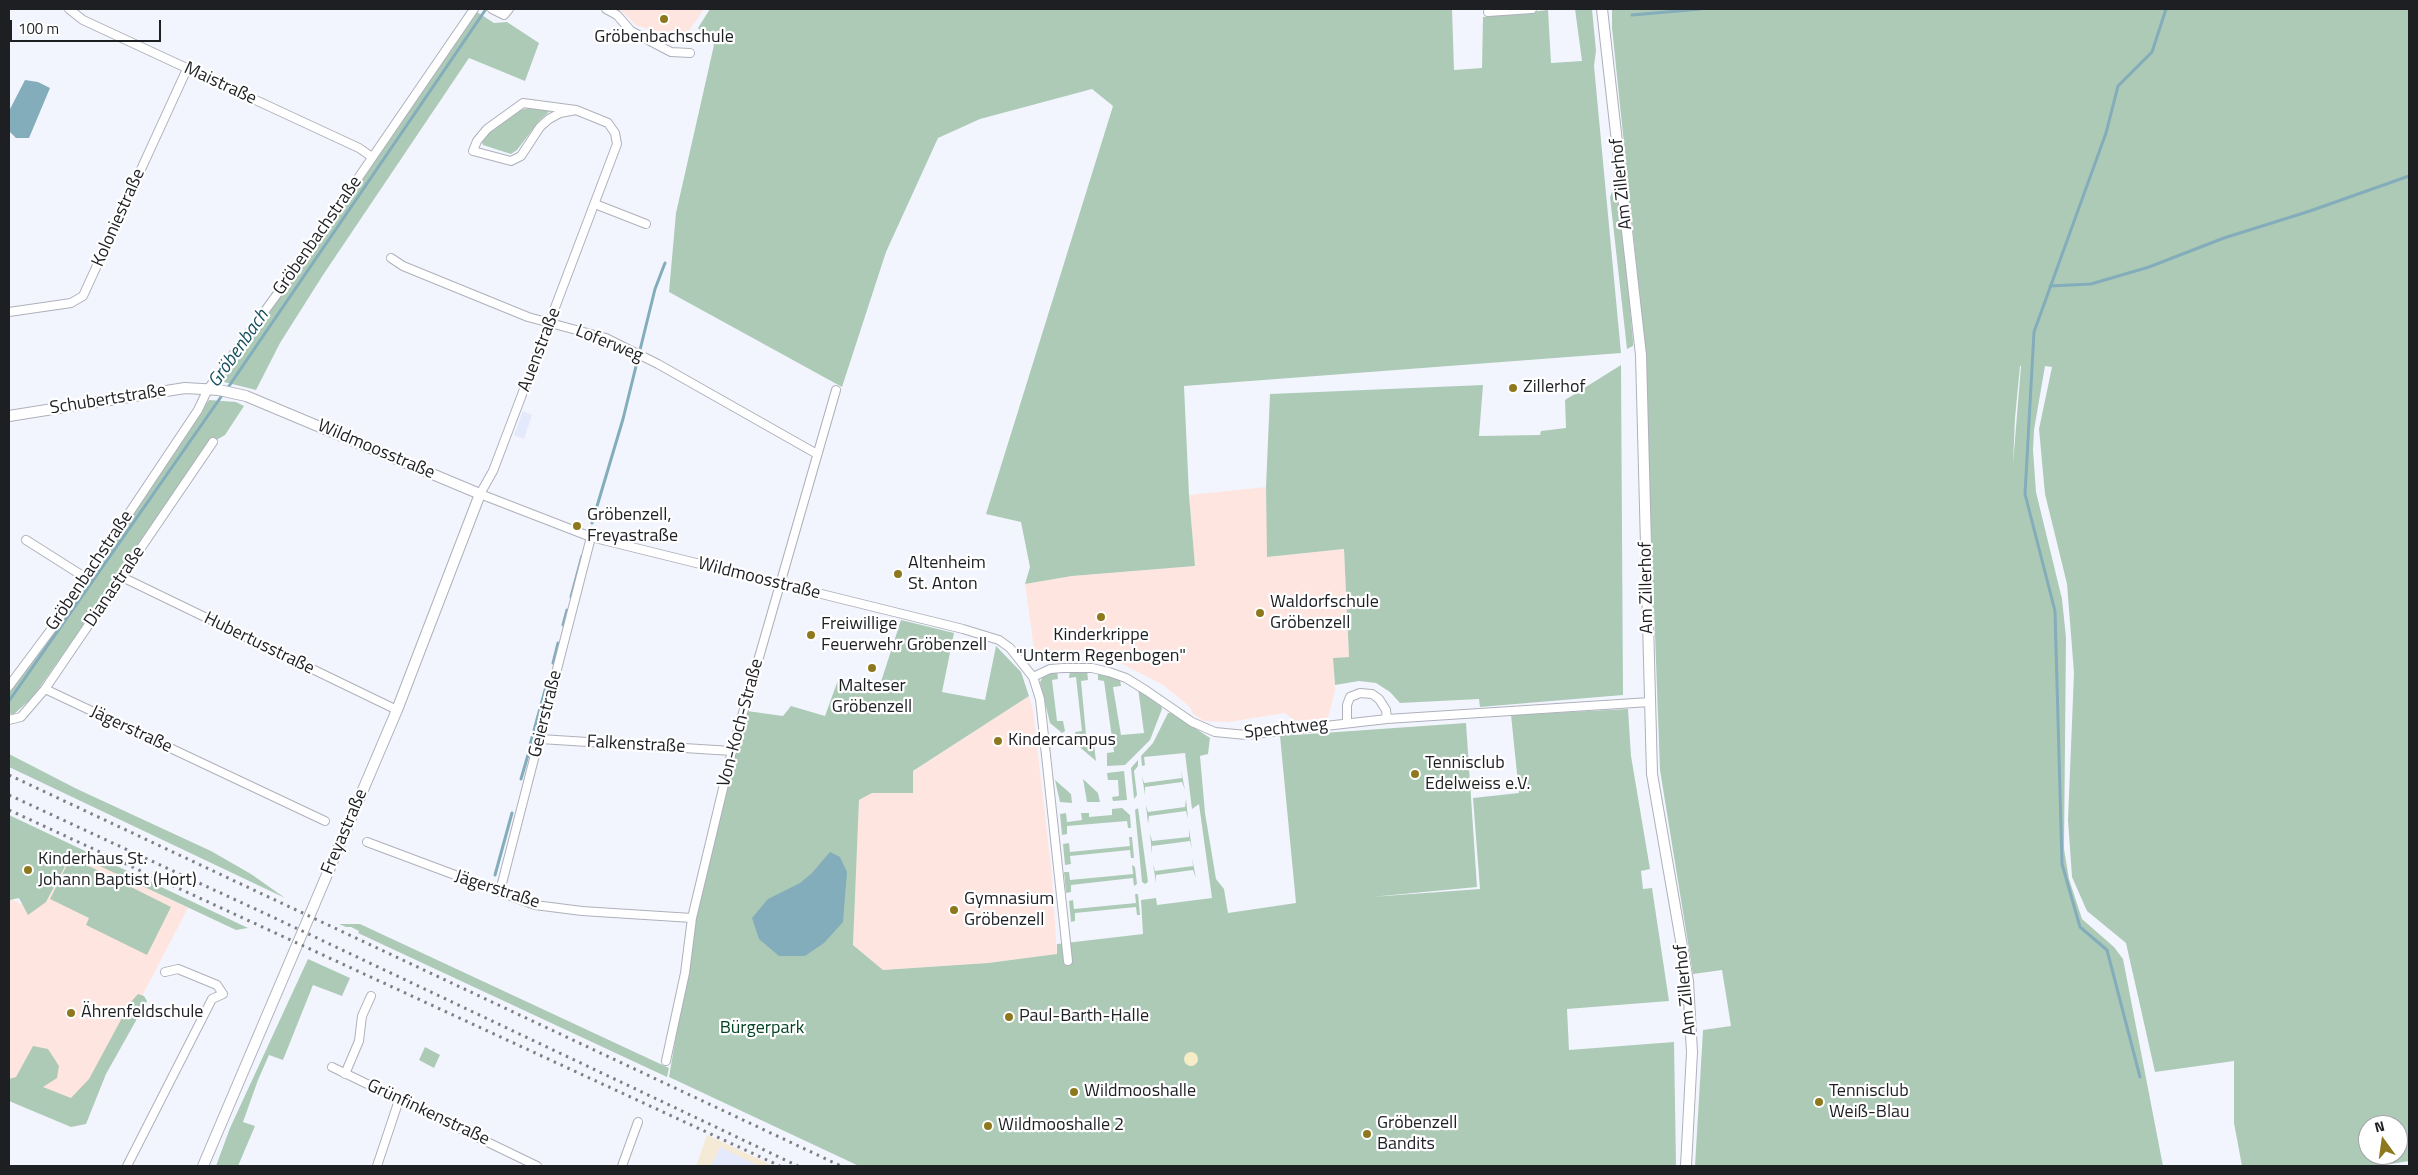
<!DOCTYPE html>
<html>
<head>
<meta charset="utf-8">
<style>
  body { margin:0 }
  #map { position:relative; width:2418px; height:1175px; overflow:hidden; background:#f3f5fe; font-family:"Titillium Web",sans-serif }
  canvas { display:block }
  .frame { position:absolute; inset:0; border:10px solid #1e1f23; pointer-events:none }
  .north { position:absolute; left:2358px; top:1115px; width:50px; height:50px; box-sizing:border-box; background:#fff; border:1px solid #a5a5a7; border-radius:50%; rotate:346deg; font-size:14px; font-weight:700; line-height:20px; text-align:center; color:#1e1f23 }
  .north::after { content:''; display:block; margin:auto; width:18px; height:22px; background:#8e781d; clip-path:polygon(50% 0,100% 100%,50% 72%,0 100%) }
  .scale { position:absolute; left:10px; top:20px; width:151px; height:22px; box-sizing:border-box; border:2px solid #1e1f23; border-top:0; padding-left:6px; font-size:15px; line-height:18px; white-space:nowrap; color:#1e1f23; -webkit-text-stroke:4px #fff; paint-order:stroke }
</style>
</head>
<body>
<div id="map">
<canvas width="2418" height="1175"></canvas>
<div class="frame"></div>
<div class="north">N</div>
<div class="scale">100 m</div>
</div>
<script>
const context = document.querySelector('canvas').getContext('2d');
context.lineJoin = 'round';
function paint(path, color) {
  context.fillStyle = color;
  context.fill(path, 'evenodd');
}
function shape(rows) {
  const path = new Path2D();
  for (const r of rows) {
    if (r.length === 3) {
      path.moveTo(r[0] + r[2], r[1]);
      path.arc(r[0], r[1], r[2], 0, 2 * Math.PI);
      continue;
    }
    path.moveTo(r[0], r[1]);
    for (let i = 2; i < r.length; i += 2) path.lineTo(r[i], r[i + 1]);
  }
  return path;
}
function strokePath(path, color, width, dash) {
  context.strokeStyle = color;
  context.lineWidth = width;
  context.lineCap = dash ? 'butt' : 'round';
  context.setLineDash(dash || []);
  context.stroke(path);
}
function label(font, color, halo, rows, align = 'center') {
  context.font = font + ' "Titillium Web",sans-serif';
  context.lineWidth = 4.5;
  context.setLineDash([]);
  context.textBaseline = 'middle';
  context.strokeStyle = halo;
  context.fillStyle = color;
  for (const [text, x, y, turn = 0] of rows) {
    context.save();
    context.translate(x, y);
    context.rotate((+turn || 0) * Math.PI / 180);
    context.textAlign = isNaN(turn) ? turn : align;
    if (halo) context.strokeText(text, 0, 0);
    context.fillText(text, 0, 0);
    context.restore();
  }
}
paint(shape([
  [707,1135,774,1166,696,1166]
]), '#f5ead5');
paint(shape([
  [523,411,532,415,524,439,514,435],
  [720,1147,759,1166,711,1166]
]), '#e4e9fb');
paint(shape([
  [619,9,704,9,684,38,637,26],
  [1266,487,1268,557,1344,549,1349,657,1333,658,1335,691,1328,718,1294,721,1285,713,1229,722,1204,721,1193,714,1190,707,1163,685,1113,659,1092,656,1086,650,1059,652,1049,661,1035,656,1025,584,1072,576,1195,566,1189,495],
  [1029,696,1033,710,1052,876,1057,954,988,963,883,970,853,945,859,800,872,793,913,792,912,772],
  [9,821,188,908,79,1117,9,1087,9,898,27,907,29,904,9,894]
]), '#ffe5e0');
paint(shape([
  [710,9,1452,9,1454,70,1482,68,1483,17,1548,10,1551,63,1582,61,1575,9,1592,9,1596,51,1594,66,1621,353,1184,386,1189,495,1195,566,1072,576,1025,584,1030,567,1021,522,986,514,1113,106,1092,89,980,119,938,138,886,252,842,387,669,292,676,213,714,45,698,28],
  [1612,9,2409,9,2409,1161,2378,1166,2242,1166,2234,1123,2234,1061,2155,1072,2126,943,2087,911,2072,877,2068,820,2074,673,2067,584,2045,494,2039,429,2052,367,2045,366,2034,430,2033,450,2036,492,2062,599,2066,638,2064,849,2069,879,2082,919,2114,947,2123,959,2163,1166,1695,1166,1703,1030,1731,1026,1722,970,1693,974,1660,770,1644,337,1612,28],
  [2020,366,2021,366,2013,464,2015,418],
  [2368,1125,2398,1125,2398,1155,2368,1155],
  [477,12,494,23,507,22,539,43,525,81,469,58,323,275,280,343,256,390,220,381],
  [546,106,550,111,539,121,517,150,511,154,483,145,481,139,511,113,524,109],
  [1619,191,1633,341,1633,346,1627,349,1610,197,1612,192],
  [1621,365,1623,695,1480,707,1479,699,1400,703,1390,692,1376,683,1359,681,1335,685,1333,658,1349,657,1344,549,1267,557,1266,487,1270,394,1483,385,1479,436,1540,435,1541,431,1566,428,1565,400],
  [209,400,236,402,244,406,225,435,213,442,160,515,33,697,13,715,9,713,9,693],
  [901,620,954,633,942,692,985,700,996,646,1021,672,1029,696,913,771,913,793,872,793,859,800,853,945,883,970,988,963,1057,954,1057,944,1143,934,1141,900,1156,898,1157,905,1212,898,1199,804,1192,809,1185,753,1144,757,1145,765,1142,766,1141,756,1153,743,1168,713,1172,713,1210,738,1208,754,1200,756,1205,813,1216,879,1224,889,1228,913,1296,903,1280,736,1466,723,1477,887,1371,897,1480,889,1473,798,1519,793,1511,715,1628,709,1631,756,1650,869,1641,871,1643,889,1652,888,1669,1001,1567,1009,1569,1050,1674,1042,1676,1166,859,1166,669,1077,696,920,737,745,747,711,783,716,791,706,825,716,838,680,877,694],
  [1070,670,1087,670,1088,680,1081,681,1087,745,1094,745,1096,761,1076,744,1075,732,1082,731,1076,677,1069,678],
  [1057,671,1058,679,1052,680,1057,721,1063,721,1065,731,1062,733,1050,723,1040,682,1044,675],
  [1101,672,1120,679,1121,686,1113,687,1121,735,1144,733,1138,688,1129,686,1128,681,1139,687,1161,705,1162,709,1150,740,1125,765,1107,766,1107,753,1114,752,1104,681,1098,680,1098,674],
  [9,754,77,789,211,851,251,874,285,898,9,767],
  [1138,760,1138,766,1134,771,1137,795,1134,799,1131,768],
  [1181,770,1185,790,1182,782,1145,787,1145,795,1142,776,1144,783,1182,778],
  [1124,771,1127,800,1113,801,1112,797,1119,796,1118,780,1108,780,1107,773],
  [1083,779,1098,793,1100,802,1087,802],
  [1055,780,1071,794,1072,803,1060,802],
  [1186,799,1188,819,1186,811,1149,816,1148,824,1146,805,1148,812,1185,807],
  [1122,808,1130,815,1131,828,1128,828,1127,821,1067,826,1067,834,1062,835,1060,814,1066,813,1067,822,1082,820,1081,813,1089,813,1089,817,1112,815,1112,809],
  [1138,808,1148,882,1145,884,1142,882,1135,810],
  [9,815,248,928,236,930,72,853,46,902,28,915,19,898,10,900,9,907],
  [1189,829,1192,849,1190,841,1152,846,1152,854,1150,834,1152,841,1189,837],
  [1129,837,1132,837,1134,858,1131,858,1130,850,1070,856,1071,864,1065,865,1063,844,1069,843,1070,852,1130,846],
  [71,857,171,907,147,955,86,925,89,918,50,899],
  [1192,858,1196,878,1193,870,1156,875,1156,883,1153,864,1155,871,1193,866],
  [1132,865,1135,867,1137,884,1134,886,1133,878,1071,885,1071,892,1066,893,1064,872,1069,872,1070,880,1133,874],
  [1135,894,1138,894,1140,915,1137,915,1136,907,1075,913,1075,921,1071,922,1069,901,1073,900,1074,909,1136,903],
  [339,924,360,924,669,1068,667,1077,358,933,359,931,351,927,346,927],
  [308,959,350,978,342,996,313,985,283,1060,269,1055,258,1080,243,1122,255,1126,238,1166,216,1166,230,1128],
  [138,994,144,996,147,1001,106,1074,86,1124,71,1127,9,1101,9,1079,16,1077,33,1046,48,1049,59,1066,57,1078,43,1087,71,1098,89,1079,130,1003],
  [425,1047,440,1055,434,1068,419,1060]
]), '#adcab7');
paint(shape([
  [1191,1059,7]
]), '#f6ecc6');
paint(shape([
  [25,80,38,82,50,88,29,138,16,138,9,131,9,111],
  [830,852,840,857,847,872,843,922,824,943,805,956,779,956,759,939,752,918,768,899,800,883,811,874]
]), '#83adbb');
strokePath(shape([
  [1632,15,1701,9],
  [2050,286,2091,284,2149,267,2224,238,2310,211,2409,176],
  [227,389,486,9],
  [592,523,623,419,655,289,665,263],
  [571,597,582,556],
  [563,625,567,610],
  [553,663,558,643],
  [9,701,223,394],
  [530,745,547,683],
  [521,779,528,755],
  [495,875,512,813],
  [2140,1077,2107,950,2080,927,2062,864,2055,611,2025,494,2034,332,2106,133,2118,86,2152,52,2166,9]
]), '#83adbb', 3);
const minor = shape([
  [69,9,83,20,359,148,372,157],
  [492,9,504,15,509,9],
  [606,9,617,15,631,31,671,52,690,53],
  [1488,12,1532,9],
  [576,110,560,113,549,119,540,127,521,156,511,161,473,151,477,141,487,129,523,103,576,110,608,123,615,133,617,144,493,471,480,494,591,537,963,629,999,640,1010,648,1033,677,1040,699,1068,961],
  [595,204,646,224],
  [391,258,403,266,528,317,606,338,658,364,817,454],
  [9,312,71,303,83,296,187,69],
  [26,540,86,578],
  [122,577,397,710],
  [1033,677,1050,669,1063,668,1092,668,1109,672,1126,678,1147,691,1192,722,1215,732,1246,735,1387,719,1650,702],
  [9,686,53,627,198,410,208,389,302,260,474,9],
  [45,689,325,821],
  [9,720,21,717,45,689,213,442],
  [1347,723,1347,705,1350,697,1360,693,1372,694,1379,699,1386,710,1387,719],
  [540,739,732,751],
  [367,842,535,905,582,911,692,918],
  [500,891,591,537],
  [666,1061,685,973,692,918,732,751,836,390],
  [332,1067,537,1166],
  [345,1074,359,1041,362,1016,371,996],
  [127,1166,212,999,223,994,217,985,178,969,165,972],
  [377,1166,399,1100],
  [622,1166,638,1122]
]);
const tertiary = shape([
  [1602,9,1641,355,1652,774,1688,981,1692,1052,1686,1166],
  [9,416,185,388,219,390,246,396,480,494,397,710,203,1166]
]);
strokePath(minor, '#aeb0bb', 10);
strokePath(tertiary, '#aeb0bb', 12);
strokePath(minor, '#fff', 8);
strokePath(tertiary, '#fff', 10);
strokePath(shape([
  [9,775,841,1166],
  [9,795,279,920,798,1166],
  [9,810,780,1166]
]), '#7d7f85', 3, [2.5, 5]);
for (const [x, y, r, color] of [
  [664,19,5,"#8e781d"],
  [1513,388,5,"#8e781d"],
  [577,526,5,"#8e781d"],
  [898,574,5,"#8e781d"],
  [1260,613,5,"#8e781d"],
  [1101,617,5,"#8e781d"],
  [811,635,5,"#8e781d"],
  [872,668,5,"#8e781d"],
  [998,741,5,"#8e781d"],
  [1415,774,5,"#8e781d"],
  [28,870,5,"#8e781d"],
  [954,910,5,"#8e781d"],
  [71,1013,5,"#8e781d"],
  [1009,1017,5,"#8e781d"],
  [1074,1092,5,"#8e781d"],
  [1819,1102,5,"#8e781d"],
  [988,1126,5,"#8e781d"],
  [1367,1134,5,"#8e781d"]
]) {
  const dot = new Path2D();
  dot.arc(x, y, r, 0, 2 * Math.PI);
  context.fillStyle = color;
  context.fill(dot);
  strokePath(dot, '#fff', 2);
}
label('18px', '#1e1f23', '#fff', [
  ["Gröbenbachschule",664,38,"center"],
  ["Zillerhof",1523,388],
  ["Gröbenzell,",587,516],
  ["Freyastraße",587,537],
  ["Altenheim",908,564],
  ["St. Anton",908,585],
  ["Waldorfschule",1270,603],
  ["Gröbenzell",1270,624],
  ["Freiwillige",821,625],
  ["Feuerwehr Gröbenzell",821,646],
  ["Kinderkrippe",1101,636,"center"],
  ["\"Unterm Regenbogen\"",1101,657,"center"],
  ["Malteser",872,687,"center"],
  ["Gröbenzell",872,708,"center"],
  ["Kindercampus",1008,741],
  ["Tennisclub",1425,764],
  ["Edelweiss e.V.",1425,785],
  ["Kinderhaus St.",38,860],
  ["Johann Baptist (Hort)",38,881],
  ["Gymnasium",964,900],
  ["Gröbenzell",964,921],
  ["Ährenfeldschule",81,1013],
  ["Paul-Barth-Halle",1019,1017],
  ["Wildmooshalle",1084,1092],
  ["Tennisclub",1829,1092],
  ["Weiß-Blau",1829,1113],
  ["Gröbenzell",1377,1124],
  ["Bandits",1377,1145],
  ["Wildmooshalle 2",998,1126]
], 'left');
label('18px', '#1e1f23', '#fff', [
  ["Maistraße",220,84,25],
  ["Am Zillerhof",1622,184,-96],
  ["Koloniestraße",119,218,-66],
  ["Gröbenbachstraße",318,236,-55],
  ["Loferweg",609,344,22],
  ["Auenstraße",540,350,-69],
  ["Schubertstraße",108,400,-9],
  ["Wildmoosstraße",376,450,23],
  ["Gröbenbachstraße",90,571,-56],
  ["Wildmoosstraße",759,579,14],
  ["Dianastraße",115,587,-56],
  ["Am Zillerhof",1647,588,-91],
  ["Hubertusstraße",259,644,26],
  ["Geierstraße",546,714,-76],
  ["Von-Koch-Straße",741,723,-75],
  ["Spechtweg",1286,729,-6],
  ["Jägerstraße",131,730,25],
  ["Falkenstraße",636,745,3],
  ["Freyastraße",345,832,-67],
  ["Jägerstraße",497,890,18],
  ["Am Zillerhof",1686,990,-96],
  ["Grünfinkenstraße",428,1113,25]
]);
label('18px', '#044325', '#fff', [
  ["Bürgerpark",762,1029]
]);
label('italic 19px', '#185061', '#fff', [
  ["Gröbenbach",239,349,-55]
]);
</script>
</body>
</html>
